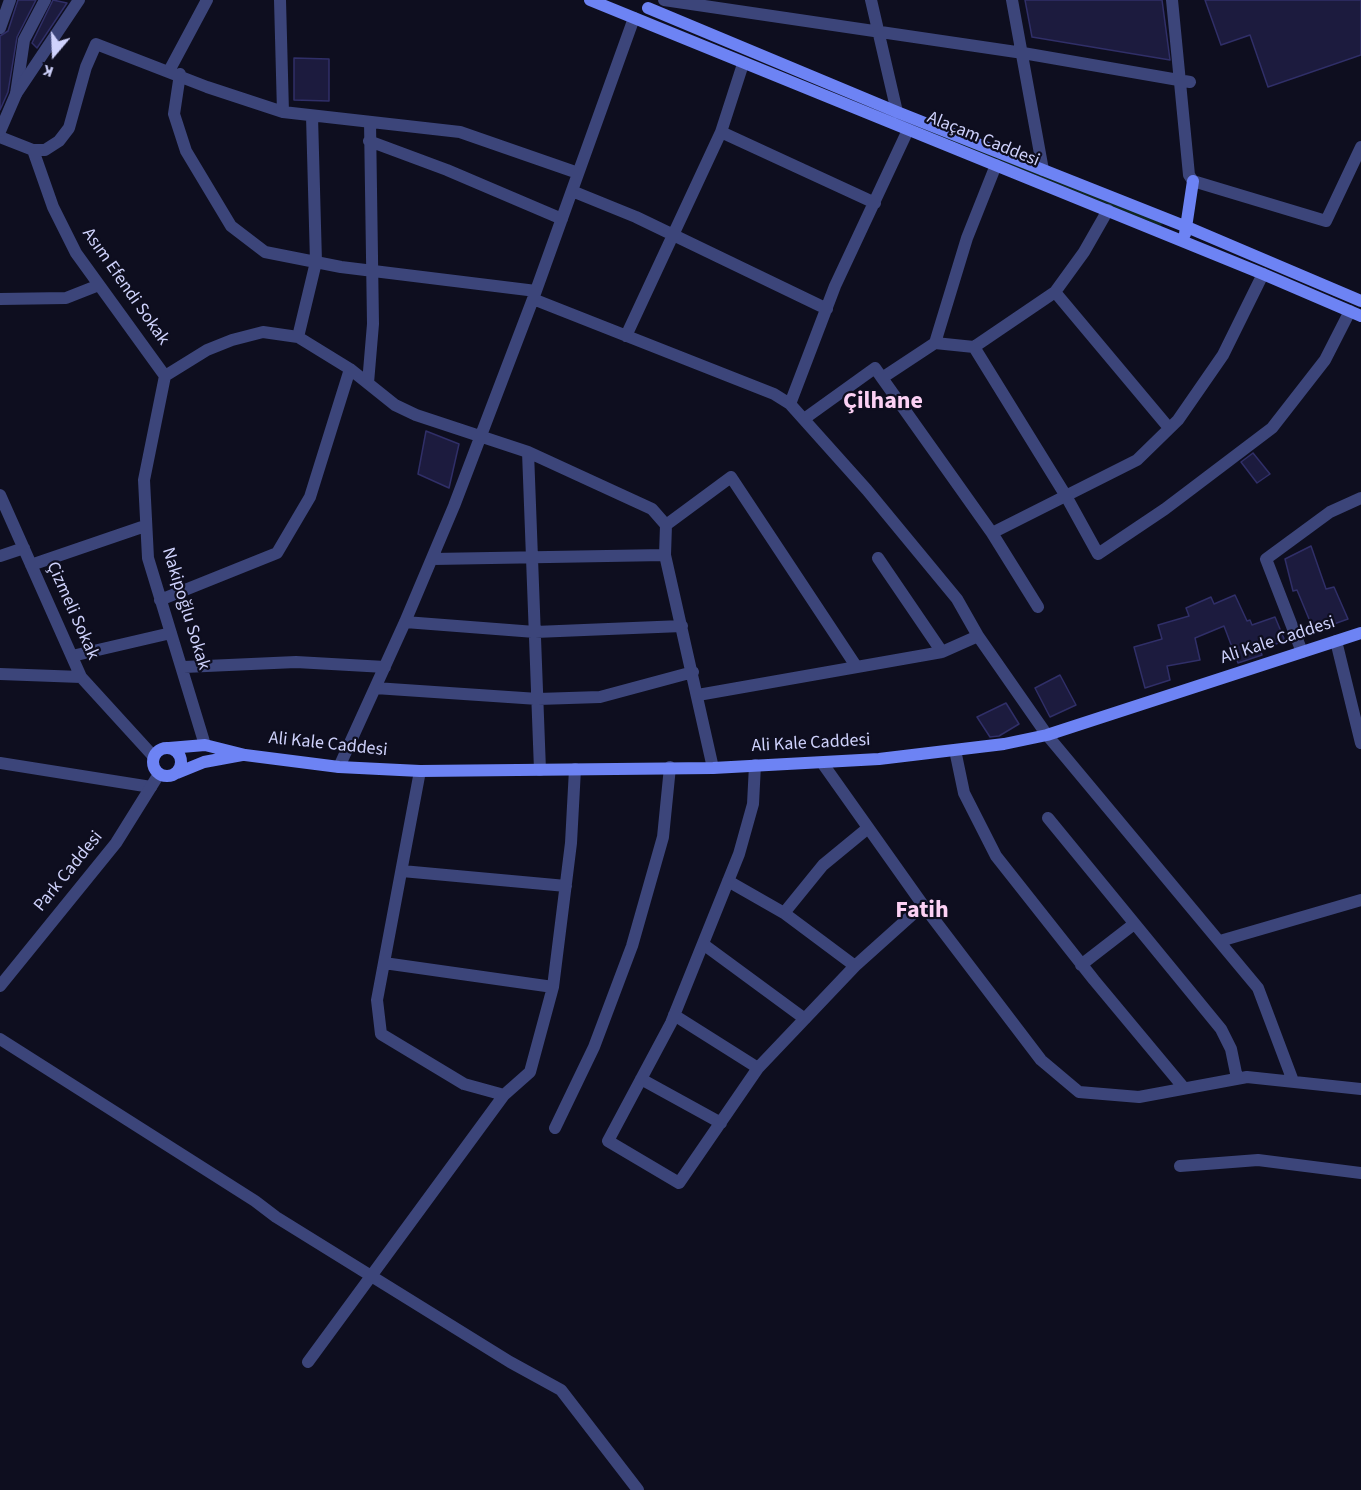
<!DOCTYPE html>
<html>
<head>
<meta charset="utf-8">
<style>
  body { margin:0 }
  #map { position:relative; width:1361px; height:1490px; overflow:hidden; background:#0e0e1f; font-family:"Source Sans 3",sans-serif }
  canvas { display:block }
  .north { position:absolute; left:24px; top:24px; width:60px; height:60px; -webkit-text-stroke:4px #0e0e1f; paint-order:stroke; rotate:199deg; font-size:16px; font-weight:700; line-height:24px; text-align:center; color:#cfd2fc }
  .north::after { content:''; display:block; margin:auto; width:21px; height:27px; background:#cfd2fc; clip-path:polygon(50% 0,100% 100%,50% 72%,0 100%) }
</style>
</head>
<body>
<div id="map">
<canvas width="1361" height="1490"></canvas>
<div class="north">K</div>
</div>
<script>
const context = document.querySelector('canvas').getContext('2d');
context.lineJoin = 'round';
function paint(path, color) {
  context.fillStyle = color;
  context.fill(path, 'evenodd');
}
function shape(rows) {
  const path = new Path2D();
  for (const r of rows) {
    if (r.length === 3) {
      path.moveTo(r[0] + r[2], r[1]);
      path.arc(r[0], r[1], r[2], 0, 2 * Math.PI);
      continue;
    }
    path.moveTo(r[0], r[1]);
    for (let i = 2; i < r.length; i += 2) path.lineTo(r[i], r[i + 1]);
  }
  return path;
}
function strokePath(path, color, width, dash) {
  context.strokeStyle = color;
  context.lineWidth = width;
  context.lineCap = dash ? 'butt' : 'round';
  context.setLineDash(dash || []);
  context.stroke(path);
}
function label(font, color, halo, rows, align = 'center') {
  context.font = font + ' "Source Sans 3",sans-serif';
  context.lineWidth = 4.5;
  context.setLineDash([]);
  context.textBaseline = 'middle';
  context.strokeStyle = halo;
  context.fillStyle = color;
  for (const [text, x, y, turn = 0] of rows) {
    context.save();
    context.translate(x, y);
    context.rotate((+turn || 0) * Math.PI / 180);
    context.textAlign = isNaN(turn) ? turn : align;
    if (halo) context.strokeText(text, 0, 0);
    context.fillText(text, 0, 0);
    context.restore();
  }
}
paint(shape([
  [918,124,1162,223,1161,226,916,126]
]), '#112823');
const building = shape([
  [18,0,36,0,17,37,8,92,0,110,0,36,8,31,18,0],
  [53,0,67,3,37,48,32,43,53,0],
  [1025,0,1162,0,1170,60,1032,37,1025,0],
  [1205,0,1361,0,1361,55,1268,87,1250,35,1221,45,1205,0],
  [294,58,329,59,329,101,294,100,294,58],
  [426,431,459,444,449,488,418,474,426,431],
  [1253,453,1270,474,1257,483,1241,462,1253,453],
  [1311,546,1326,589,1334,587,1348,619,1314,631,1297,590,1293,591,1285,559,1311,546],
  [1235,595,1247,621,1250,620,1252,625,1275,617,1285,641,1260,649,1262,655,1238,663,1224,626,1195,638,1200,660,1167,666,1170,680,1145,688,1134,647,1162,639,1158,625,1189,616,1186,608,1211,597,1214,604,1235,595],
  [1060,675,1076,705,1050,717,1035,688,1060,675],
  [1006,703,1019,724,999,736,990,737,977,717,1006,703]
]);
paint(building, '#1c1b3e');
strokePath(building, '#302f68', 1.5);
strokePath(shape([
  [280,0,283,112],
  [664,0,1023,53,1190,82],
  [871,0,897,112],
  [1012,0,1043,170],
  [1172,0,1189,175,1193,181,1326,221,1361,147],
  [0,28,10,0],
  [169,71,207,0],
  [180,74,174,114,186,151,231,226,265,252,341,267,536,291],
  [16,94,24,40,45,0],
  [721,132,875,203],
  [0,137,33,150,45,150,59,141,69,128,86,67,96,44,207,87,283,112,460,132,578,173],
  [369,141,447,170,562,219],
  [33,150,53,207,76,253,165,376],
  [572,191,636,217,827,309],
  [1055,292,1169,428],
  [0,299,66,298,99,285],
  [533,299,774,394,790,404,867,490,957,599,978,636,1047,735,1258,988,1293,1081],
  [626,336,721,132,743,64],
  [298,337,316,262,312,116],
  [935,343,967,238,996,165],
  [974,347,1066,496,1098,554,1165,509,1272,428,1325,360,1350,311],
  [165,376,207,350,232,340,263,332,298,337,350,369,395,405,416,415,528,452,652,509,666,525,665,555,713,768],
  [165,376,144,480,148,558,205,745],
  [882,378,992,533,1038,607],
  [368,383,373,324,370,122],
  [790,404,835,286,908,130],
  [804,419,875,368,882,378,935,343,974,347,1055,292,1084,252,1108,210],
  [528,452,540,770],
  [0,495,81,677,154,757],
  [666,525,731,477,856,666],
  [992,533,1137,460,1178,420,1223,355,1263,274],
  [0,556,24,548],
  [878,558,942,652],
  [433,559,665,555],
  [31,565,145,526],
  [160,600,277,553,310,497,350,369],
  [405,622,535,632,682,626],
  [1336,641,1361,743],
  [1302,652,1266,559,1330,512,1361,498],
  [72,656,171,633],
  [184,667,296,662,385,667],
  [0,674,81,677],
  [375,688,538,699,600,697,693,672],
  [698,695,942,652,978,636],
  [955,750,964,793,996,856,1094,980,1184,1088],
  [0,763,151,787],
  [823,764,923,905,1041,1060,1079,1092,1139,1097,1247,1077,1361,1089],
  [755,765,753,804,739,854,671,1023,608,1141,679,1183,758,1068,855,966,923,905],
  [339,767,405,622,454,506,533,299,634,18],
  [420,771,377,1000,381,1034,464,1084,504,1095,530,1072,553,987,571,843,575,769],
  [1048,818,1221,1029,1231,1049,1237,1078],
  [402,871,566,886],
  [728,881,784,913,855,966],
  [784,913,823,865,868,828],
  [1220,941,1361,900],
  [703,944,805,1019],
  [384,963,553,987],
  [1081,965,1134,924],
  [674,1015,758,1068],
  [0,1039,255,1201,276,1217,510,1362,561,1390,638,1490],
  [641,1079,721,1123],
  [555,1128,594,1047,632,946,663,837,670,767],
  [1180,1166,1258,1160,1361,1173],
  [308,1362,504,1095]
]), '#3c457a', 12);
strokePath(shape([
  [0,131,16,94,79,0],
  [0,986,116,843,159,774]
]), '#3c457a', 12);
strokePath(shape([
  [590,0,1263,274,1361,316],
  [648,8,897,112,1187,227,1361,301],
  [1185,234,1193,181],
  [167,762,14],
  [169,748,205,745,245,755,339,767,420,771,713,768,879,759,1004,744,1047,735,1361,633],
  [177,773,204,762,242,755]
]), '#6d83f4', 12);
label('18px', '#cfd2fc', '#0e0e1f', [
  ["Alaçam Caddesi",983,140,22],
  ["Asım Efendi Sokak",125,287,55],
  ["Nakipoğlu Sokak",185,609,73],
  ["Çizmeli Sokak",72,611,66],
  ["Ali Kale Caddesi",1278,641,-18],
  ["Ali Kale Caddesi",811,744,-3],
  ["Ali Kale Caddesi",328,745,6],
  ["Park Caddesi",69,872,-51]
]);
label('bold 24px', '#fcd1f4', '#0e0e1f', [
  ["Çilhane",883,403],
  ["Fatih",922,912]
]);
</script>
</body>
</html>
